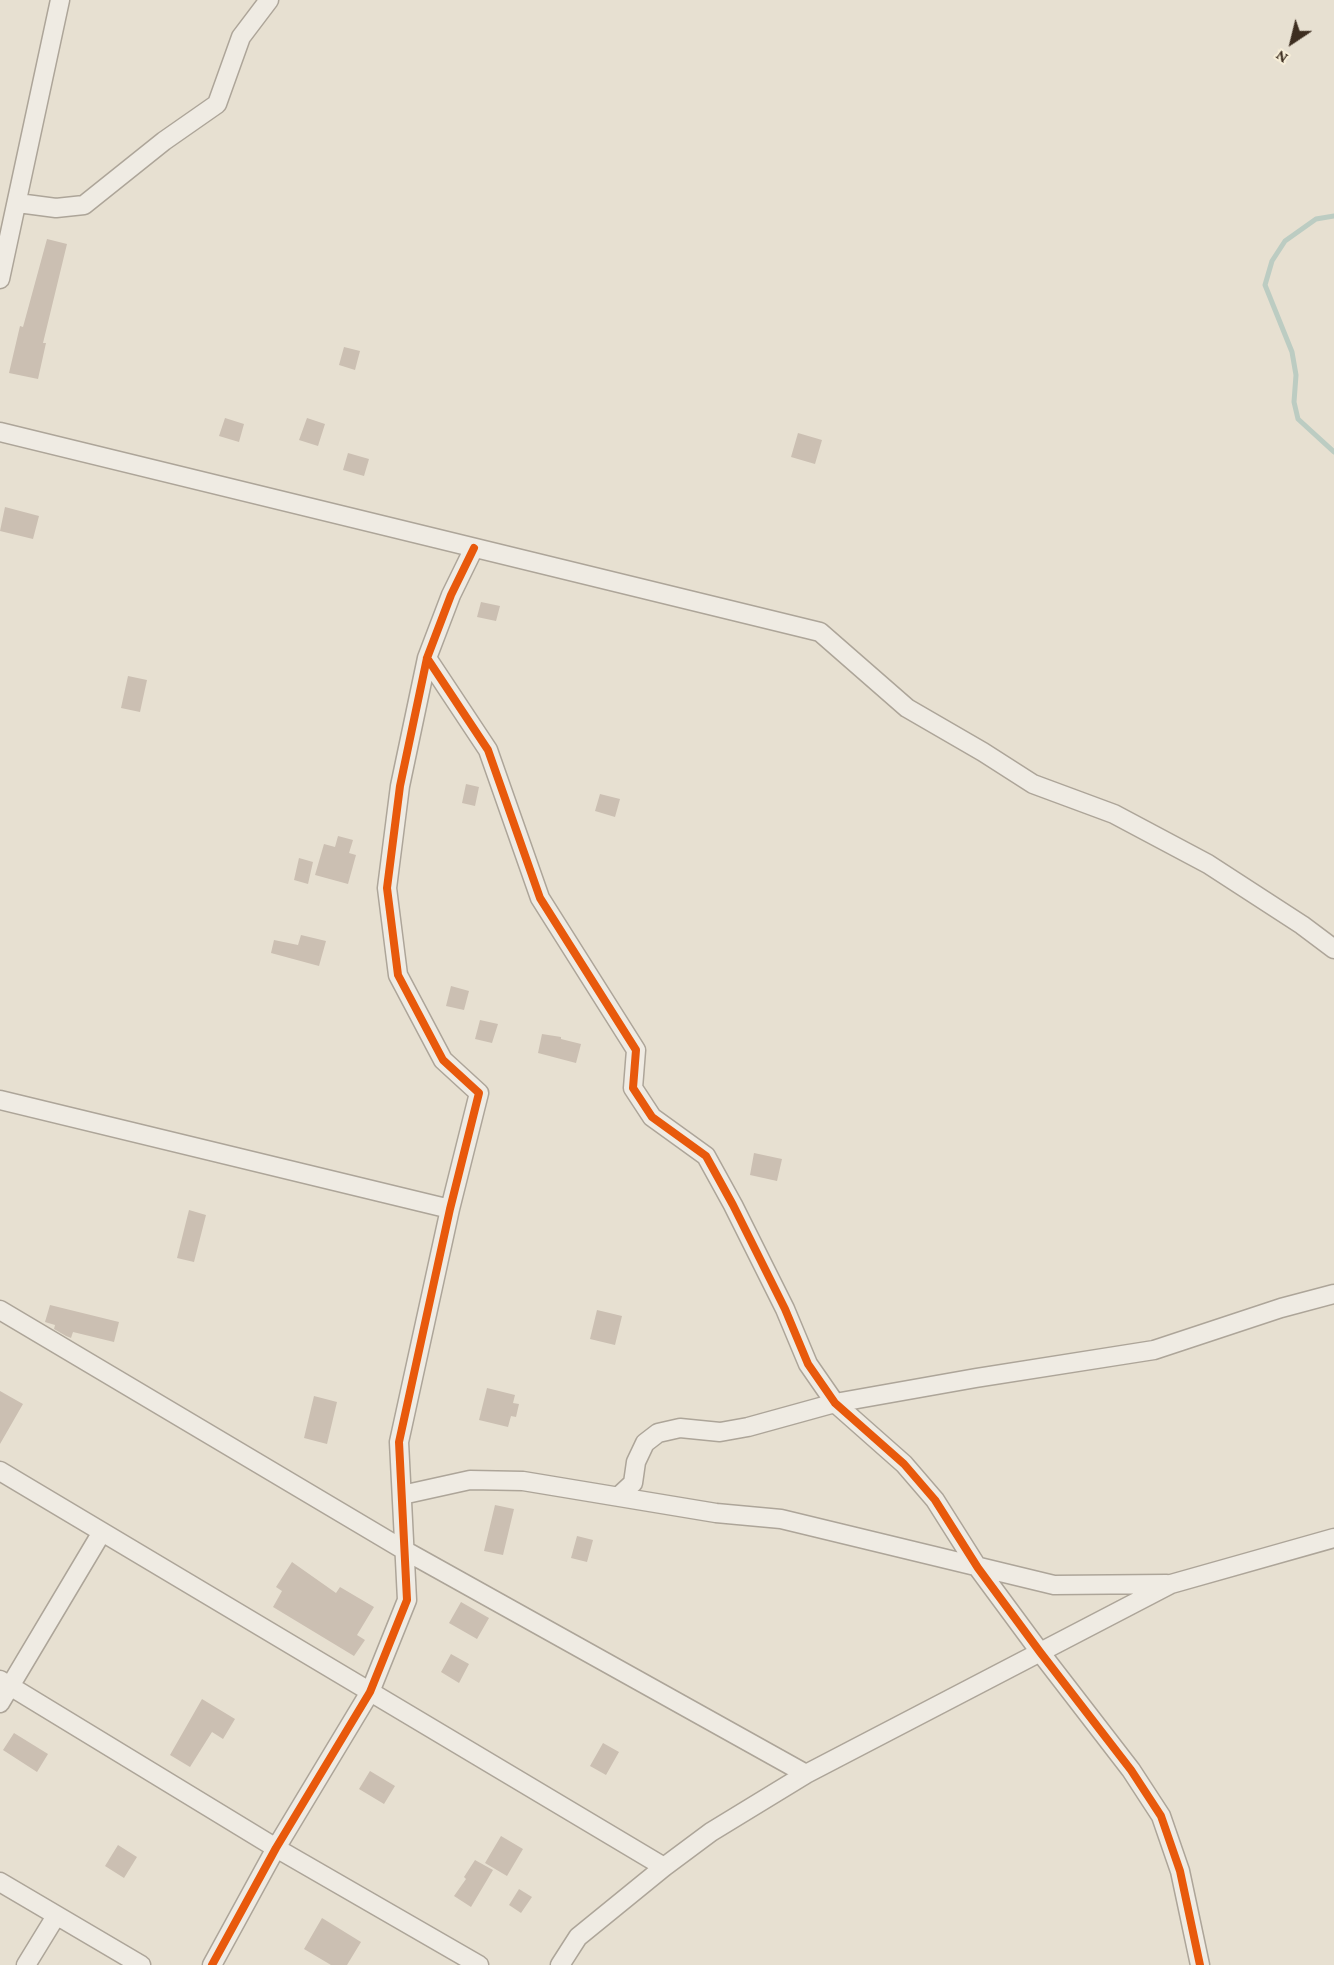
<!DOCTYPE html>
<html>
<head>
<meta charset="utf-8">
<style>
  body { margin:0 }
  #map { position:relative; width:1334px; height:1965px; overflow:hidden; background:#e7e0d1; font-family:"Crimson Pro",serif }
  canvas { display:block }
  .north { position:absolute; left:1262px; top:12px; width:60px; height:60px; -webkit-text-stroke:4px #f7eed8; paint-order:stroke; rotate:215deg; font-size:16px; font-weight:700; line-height:24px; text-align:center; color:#3d2e20 }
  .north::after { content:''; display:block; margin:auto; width:21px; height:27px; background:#3d2e20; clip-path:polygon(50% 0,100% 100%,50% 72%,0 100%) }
</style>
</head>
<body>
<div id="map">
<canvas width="1334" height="1965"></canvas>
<div class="north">N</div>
</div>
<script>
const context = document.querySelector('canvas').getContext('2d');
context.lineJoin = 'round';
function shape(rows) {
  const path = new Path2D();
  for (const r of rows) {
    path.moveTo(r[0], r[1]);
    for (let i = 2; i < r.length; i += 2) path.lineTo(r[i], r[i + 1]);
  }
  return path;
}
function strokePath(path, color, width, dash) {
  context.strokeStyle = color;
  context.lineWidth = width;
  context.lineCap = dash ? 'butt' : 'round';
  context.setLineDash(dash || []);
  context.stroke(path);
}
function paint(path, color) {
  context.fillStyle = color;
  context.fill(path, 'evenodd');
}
strokePath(shape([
  [1334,216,1316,219,1285,241,1272,261,1265,285,1292,352,1296,375,1294,402,1298,419,1334,452]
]), '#bcccc2', 5);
paint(shape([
  [47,239,67,244,43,343,46,343,38,379,9,373,20,326,23,327],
  [344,347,360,351,355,370,339,365],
  [225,418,244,424,239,442,219,436],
  [307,418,325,424,318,446,299,440],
  [798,433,822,440,815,464,791,457],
  [348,453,369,459,364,476,343,470],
  [5,507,39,516,33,539,0,531],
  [481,602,500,606,496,621,477,617],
  [128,676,147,680,140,712,121,708],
  [466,784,479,787,475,806,462,803],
  [600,794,620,799,615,817,595,811],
  [338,836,353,840,349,853,356,855,348,884,315,875,324,844,335,847],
  [299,858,313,862,308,884,294,880],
  [301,935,326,941,319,966,271,953,274,940,298,945],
  [451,986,469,991,464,1010,446,1006],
  [480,1020,498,1024,492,1043,475,1039],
  [542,1034,561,1037,561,1039,581,1044,576,1063,538,1053],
  [754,1153,782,1159,777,1181,750,1175],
  [189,1210,206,1215,194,1262,177,1258],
  [50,1305,119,1322,114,1342,73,1332,71,1338,66,1336,54,1329,55,1325,45,1322],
  [597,1310,622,1316,615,1345,590,1339],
  [487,1388,515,1395,513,1403,519,1404,516,1417,511,1416,508,1427,479,1420],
  [0,1391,23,1404,0,1444],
  [314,1396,337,1402,327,1444,304,1438],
  [495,1505,514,1509,503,1555,484,1551],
  [577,1536,593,1540,587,1562,571,1558],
  [292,1562,336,1593,340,1587,374,1607,357,1635,365,1640,354,1656,273,1607,282,1591,276,1587],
  [461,1602,489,1618,477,1639,449,1623],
  [451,1654,469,1664,459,1683,441,1672],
  [202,1699,235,1719,223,1739,212,1732,190,1767,170,1755],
  [14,1733,48,1754,37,1772,3,1750],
  [603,1743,619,1752,606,1775,590,1766],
  [370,1771,395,1786,384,1804,359,1789],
  [501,1836,523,1849,507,1876,485,1863],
  [118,1845,137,1857,124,1878,105,1866],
  [475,1860,493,1870,471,1907,454,1896,466,1879,464,1877],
  [519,1889,532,1897,521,1913,509,1905],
  [322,1918,361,1942,347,1965,331,1965,304,1949]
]), '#cbbfb2');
const minor = shape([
  [18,203,56,208,84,205,164,141,217,104,241,37,269,0],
  [0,279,60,0],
  [0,432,820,632,907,708,983,752,1033,784,1114,814,1208,864,1302,925,1334,949],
  [427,658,488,750,540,898,636,1050,633,1088,652,1117,706,1156,733,1205,785,1309,808,1364,835,1403,904,1464,935,1500,978,1568,1040,1652,1131,1770,1161,1816,1180,1871,1200,1965],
  [0,1100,450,1209],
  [0,1310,404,1550,806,1774],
  [0,1471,664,1867],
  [402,1495,470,1480,523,1481,716,1513,781,1519,1054,1585,1167,1584],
  [619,1496,633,1483,636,1462,645,1443,658,1433,680,1428,720,1432,748,1427,835,1403,976,1378,1154,1350,1281,1308,1334,1294],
  [0,1680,276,1848,479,1965],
  [0,1703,102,1532],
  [0,1882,141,1965],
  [26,1965,56,1916],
  [212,1965,276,1848,370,1692,407,1600,399,1442,450,1209,479,1093,443,1060,398,975,387,888,400,786,427,658,451,595,474,548],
  [560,1965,578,1937,664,1867,711,1832,806,1774,1171,1584,1334,1538]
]);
strokePath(minor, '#ada599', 21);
strokePath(minor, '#efebe3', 18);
strokePath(shape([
  [427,658,488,750,540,898,636,1050,633,1088,652,1117,706,1156,733,1205,785,1309,808,1364,835,1403,904,1464,935,1500,978,1568,1040,1652,1131,1770,1161,1816,1180,1871,1200,1965],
  [212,1965,276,1848,370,1692,407,1600,399,1442,450,1209,479,1093,443,1060,398,975,387,888,400,786,427,658,451,595,474,548]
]), '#e8590c', 8);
</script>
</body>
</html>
